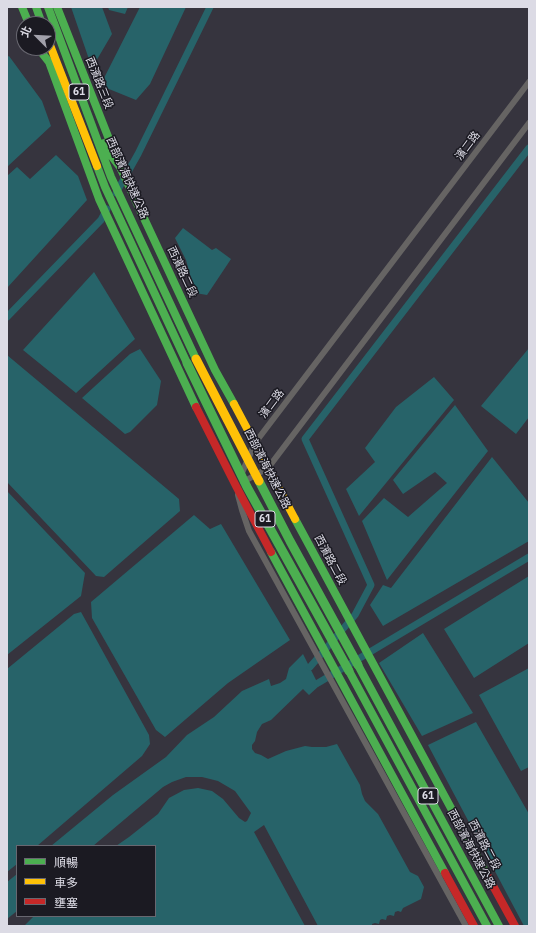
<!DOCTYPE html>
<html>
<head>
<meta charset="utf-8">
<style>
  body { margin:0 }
  #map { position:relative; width:536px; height:933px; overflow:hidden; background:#36343e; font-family:"IBM Plex Sans","Noto Sans TC",sans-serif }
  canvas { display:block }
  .frame { position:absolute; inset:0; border:8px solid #dcdbe5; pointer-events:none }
  .legend { position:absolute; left:16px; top:845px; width:140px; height:72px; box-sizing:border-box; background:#1b1a22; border:1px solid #686770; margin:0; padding:5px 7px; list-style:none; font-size:12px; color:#dcdbe5 }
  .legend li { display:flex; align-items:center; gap:8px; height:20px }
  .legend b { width:20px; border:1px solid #686770 }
  .north { position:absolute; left:16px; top:16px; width:40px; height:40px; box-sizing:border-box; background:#1b1a22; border:1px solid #686770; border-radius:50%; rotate:294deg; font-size:11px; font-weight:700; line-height:16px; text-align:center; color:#dcdbe5 }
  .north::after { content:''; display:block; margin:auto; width:14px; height:18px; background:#a2a1ab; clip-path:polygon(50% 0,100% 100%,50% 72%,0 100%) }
</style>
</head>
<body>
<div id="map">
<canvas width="536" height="933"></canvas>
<div class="frame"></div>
<ul class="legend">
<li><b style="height:5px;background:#4caf50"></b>順暢</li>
<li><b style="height:5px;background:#ffc107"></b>車多</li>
<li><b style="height:5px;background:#c62828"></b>壅塞</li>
</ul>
<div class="north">北</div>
</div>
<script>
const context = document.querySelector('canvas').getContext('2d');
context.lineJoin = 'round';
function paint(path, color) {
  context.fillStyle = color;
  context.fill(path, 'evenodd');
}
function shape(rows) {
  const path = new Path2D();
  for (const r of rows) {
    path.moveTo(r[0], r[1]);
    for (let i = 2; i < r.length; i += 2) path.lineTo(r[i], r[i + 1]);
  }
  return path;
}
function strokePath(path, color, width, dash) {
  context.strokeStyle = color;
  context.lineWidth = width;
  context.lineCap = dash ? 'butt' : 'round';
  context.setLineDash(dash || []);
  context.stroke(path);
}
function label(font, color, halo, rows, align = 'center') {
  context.font = font + ' "IBM Plex Sans","Noto Sans TC",sans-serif';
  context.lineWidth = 3;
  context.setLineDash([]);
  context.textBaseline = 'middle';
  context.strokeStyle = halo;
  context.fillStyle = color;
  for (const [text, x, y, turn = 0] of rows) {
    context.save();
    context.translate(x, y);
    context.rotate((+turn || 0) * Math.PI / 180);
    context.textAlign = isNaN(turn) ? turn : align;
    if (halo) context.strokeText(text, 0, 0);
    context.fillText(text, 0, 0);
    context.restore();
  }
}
paint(shape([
  [71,7,102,7,112,34,92,68],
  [108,7,128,7,125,14,109,10],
  [140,7,186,7,150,84,136,100,104,87,102,82],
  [9,56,42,101,51,126,7,167,7,57],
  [56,155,78,176,87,200,7,288,7,176,17,167,30,179],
  [183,228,212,250,216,248,231,259,207,295,195,293,186,260,175,238],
  [94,272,135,339,76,393,23,350],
  [529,348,529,417,516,434,481,406],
  [140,349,161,381,157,405,130,432,125,434,82,398,130,354],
  [7,355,179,499,180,511,104,577,96,576,7,482],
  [434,377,454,400,359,516,346,489,375,462,365,448,396,407],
  [455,405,488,451,387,580,362,521,384,498,408,517,447,483,435,472,403,494,393,480],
  [492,457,529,503,529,541,383,626,370,605,383,585,391,588],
  [7,491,85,573,81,596,7,655],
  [194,515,210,529,221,524,290,640,228,683,165,737,156,730,92,618,91,602],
  [529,576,529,643,474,678,444,629],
  [81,612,149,735,150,744,142,756,37,846,17,846,17,864,7,872,7,669,74,614],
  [423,633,473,713,422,736,379,663],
  [303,654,319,686,309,695,303,689,271,720,262,724,257,732,255,741,252,745,252,749,255,753,261,755,268,759,286,751,305,746,312,747,326,747,337,744,360,785,362,794,365,801,378,814,410,872,418,876,424,887,421,899,403,908,401,912,398,911,395,912,394,916,390,915,387,916,386,920,382,919,380,920,379,924,375,923,372,924,372,926,318,926,264,825,254,832,305,926,7,926,7,882,17,874,17,916,155,916,155,846,51,846,113,795,166,757,187,735,214,717,242,691,269,679,271,686,280,683,286,679,289,668],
  [529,668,529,767,521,771,479,695],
  [476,722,529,814,529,926,524,926,428,745]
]), '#276369');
paint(shape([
  [186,777,202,777,218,781,235,791,251,813,247,821,245,822,239,818,223,799,212,791,198,788,184,790,169,798,158,814,129,837,116,846,93,846,163,787,172,782],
  [17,911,17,916,34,916,24,926,7,926,7,919]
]), '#36343e');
strokePath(shape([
  [116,193,138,154,210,7],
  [7,317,101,220,107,209],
  [310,667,355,615,371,585,305,439,529,148],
  [318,683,529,557]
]), '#276369', 7);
strokePath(shape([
  [241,475,255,443,529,82],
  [243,482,268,468,529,123],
  [238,495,242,510,249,531,466,926]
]), '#666463', 6);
strokePath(shape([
  [22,7,29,24],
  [36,7,42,24],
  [48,7,111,177,196,359],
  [57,7,120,167,215,370,234,404],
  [38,48,49,62,99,199,196,407],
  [104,143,106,149,120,167],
  [97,166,105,187,187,363],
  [295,519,486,873],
  [271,552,445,873],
  [358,665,499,926],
  [349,671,487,926]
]), '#4caf50', 8);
strokePath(shape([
  [48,40,97,166],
  [234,404,295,519]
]), '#ffc107', 8);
strokePath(shape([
  [196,407,236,486,271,552],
  [445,873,474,926],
  [486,873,515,926]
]), '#c62828', 8);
strokePath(shape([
  [187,363,247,487,349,671],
  [259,481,290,541,358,665]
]), '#4caf50', 9);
strokePath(shape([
  [196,359,259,481]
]), '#ffc107', 9);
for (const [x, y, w] of [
  [79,92,20],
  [265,519,20],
  [428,796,20]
]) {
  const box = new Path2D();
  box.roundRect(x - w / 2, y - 8, w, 16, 3);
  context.fillStyle = '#1b1a22';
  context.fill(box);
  strokePath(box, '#dcdbe5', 1);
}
label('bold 10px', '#dcdbe5', null, [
  ["61",79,92],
  ["61",265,519],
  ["61",428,796]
]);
label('11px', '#dcdbe5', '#1b1a22', [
  ["西濱路三段",99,83,68],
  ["濱二路",468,146,-53],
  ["西部濱海快速公路",127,178,66],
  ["西濱路二段",182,272,65],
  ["濱二路",272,404,-53],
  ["西部濱海快速公路",267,469,63],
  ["西濱路二段",330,560,62],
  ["西濱路二段",484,845,62],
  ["西部濱海快速公路",471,849,62]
]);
</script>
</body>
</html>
